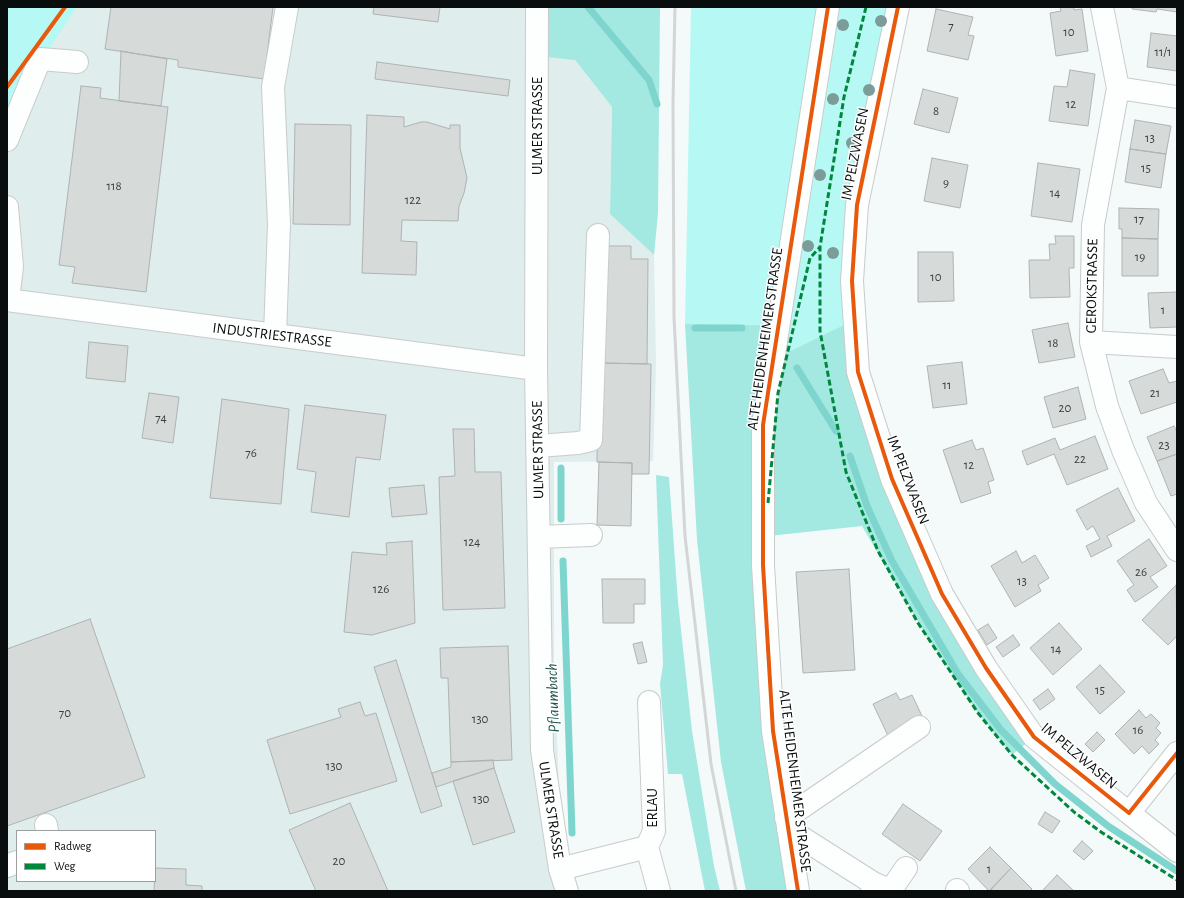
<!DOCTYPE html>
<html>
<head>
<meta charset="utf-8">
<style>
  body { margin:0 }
  #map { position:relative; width:1184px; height:898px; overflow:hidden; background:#f4faf9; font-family:"Alegreya Sans",sans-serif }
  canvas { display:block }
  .frame { position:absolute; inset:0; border:8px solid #0a0d0d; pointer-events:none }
  .legend { position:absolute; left:16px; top:830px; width:140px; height:52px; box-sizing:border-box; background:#fff; border:1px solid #9d9e9e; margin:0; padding:5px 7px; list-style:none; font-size:12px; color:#0a0d0d }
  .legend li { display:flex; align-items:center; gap:8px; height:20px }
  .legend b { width:20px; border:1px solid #9d9e9e }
</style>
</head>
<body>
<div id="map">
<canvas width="1184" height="898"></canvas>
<div class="frame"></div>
<ul class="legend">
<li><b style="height:5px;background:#e8590c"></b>Radweg</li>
<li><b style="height:5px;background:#00873e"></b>Weg</li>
</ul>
</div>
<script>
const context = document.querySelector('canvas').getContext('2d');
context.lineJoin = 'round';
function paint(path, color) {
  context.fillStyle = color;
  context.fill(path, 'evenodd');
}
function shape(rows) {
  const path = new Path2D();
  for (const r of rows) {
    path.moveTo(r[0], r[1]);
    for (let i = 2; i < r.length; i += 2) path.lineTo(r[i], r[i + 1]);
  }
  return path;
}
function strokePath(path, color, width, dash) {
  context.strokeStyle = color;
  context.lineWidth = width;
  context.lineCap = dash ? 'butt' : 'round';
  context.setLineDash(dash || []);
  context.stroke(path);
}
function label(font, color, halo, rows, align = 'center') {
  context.font = font + ' "Alegreya Sans",sans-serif';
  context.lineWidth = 3;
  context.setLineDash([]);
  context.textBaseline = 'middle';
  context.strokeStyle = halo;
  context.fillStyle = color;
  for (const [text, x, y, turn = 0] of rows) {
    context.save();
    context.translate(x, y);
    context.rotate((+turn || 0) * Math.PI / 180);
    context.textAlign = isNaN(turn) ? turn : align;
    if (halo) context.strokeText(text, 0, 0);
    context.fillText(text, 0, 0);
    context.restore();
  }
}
paint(shape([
  [7,7,533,7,612,107,610,214,654,255,656,364,653,461,554,462,554,667,561,833,579,891,7,891],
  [17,831,155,831,155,881,17,881]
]), '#dfedec');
paint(shape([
  [7,7,77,7,9,110,7,122],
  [691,7,818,7,767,325,685,324],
  [828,7,898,7,857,205,854,320,772,361]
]), '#b6f9f4');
paint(shape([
  [546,7,660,7,658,213,654,255,610,214,612,107,575,60,546,57],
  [854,320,858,372,942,594,1034,737,1012,755,978,713,924,632,862,526,769,536,796,891,746,891,721,762,697,540,685,324,767,325,760,366],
  [656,475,669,477,678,602,692,731,714,866,720,891,705,891,682,774,668,774,660,684,663,665]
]), '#a4e8e2');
strokePath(shape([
  [588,7,649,80,657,104],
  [695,328,742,328],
  [797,368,836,431],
  [850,456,867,506,892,561,958,674,1001,730,1055,784,1108,826,1177,871],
  [561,519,561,468],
  [563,561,572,833]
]), '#7ed5ce', 7);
const building = shape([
  [111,7,273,7,264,79,178,67,178,60,105,49,111,7],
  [374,7,440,7,438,22,373,14,374,7],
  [1060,7,1074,7,1074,10,1082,9,1088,51,1056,56,1050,13,1061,11,1060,7],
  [1132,7,1177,7,1177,12,1157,9,1156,12,1132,9,1132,7],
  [936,9,973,17,968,35,974,36,968,60,927,51,936,9],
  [1151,33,1177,36,1177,71,1147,67,1151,33],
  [121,51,167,59,161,106,119,101,121,51],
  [377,62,510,80,508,96,375,79,377,62],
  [1070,70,1095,74,1088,126,1049,121,1054,86,1067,87,1070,70],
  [81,86,101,88,100,98,168,107,146,292,72,283,75,267,59,265,81,86],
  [923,89,958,98,949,133,914,124,923,89],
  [367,115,404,117,404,127,421,122,427,122,450,129,450,125,460,125,460,148,467,178,464,193,459,206,458,221,402,220,401,241,417,242,416,275,362,273,367,115],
  [1135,120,1171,126,1166,154,1130,149,1135,120],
  [295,124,351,125,350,225,293,224,295,124],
  [1130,149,1166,154,1161,188,1125,182,1130,149],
  [932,158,968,165,960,208,924,201,932,158],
  [1038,163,1080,169,1072,222,1031,216,1038,163],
  [1119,208,1159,209,1158,239,1122,238,1122,229,1119,229,1119,208],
  [1055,236,1074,236,1074,268,1069,268,1070,297,1030,298,1029,260,1050,260,1049,244,1056,244,1055,236],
  [1122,238,1158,239,1158,276,1122,276,1122,238],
  [605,246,631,246,631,259,648,259,647,364,604,363,605,246],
  [918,252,953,252,954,301,918,302,918,252],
  [1177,292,1177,327,1150,328,1148,293,1177,292],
  [1068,323,1075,357,1039,363,1032,330,1068,323],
  [89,342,128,346,125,382,86,378,89,342],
  [962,362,967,404,933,408,927,366,962,362],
  [599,363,651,364,649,474,632,474,632,463,597,462,599,363],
  [1163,369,1169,383,1177,381,1177,402,1141,414,1129,381,1163,369],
  [1078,387,1086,419,1053,428,1044,397,1078,387],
  [149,393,179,397,173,443,142,438,149,393],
  [222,399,289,409,281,504,210,498,222,399],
  [305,405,386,415,380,460,356,457,349,517,311,512,316,472,297,469,305,405],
  [1174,426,1177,432,1177,454,1157,461,1147,437,1174,426],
  [453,429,474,429,475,472,501,472,505,608,443,610,439,477,455,476,453,429],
  [1095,436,1108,469,1067,485,1054,454,1027,465,1022,451,1055,438,1060,450,1095,436],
  [972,440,976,450,983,448,994,480,988,482,991,493,961,503,943,450,972,440],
  [1177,454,1177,494,1171,496,1157,461,1177,454],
  [599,462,632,463,631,526,597,525,599,462],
  [424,485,427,514,392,517,389,488,424,485],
  [1118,488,1135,521,1107,536,1112,546,1091,557,1086,546,1100,539,1093,526,1087,530,1076,510,1118,488],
  [1149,539,1167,566,1150,577,1158,587,1135,602,1127,590,1134,585,1117,561,1149,539],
  [412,541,415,623,372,635,344,632,352,552,387,555,386,543,412,541],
  [1016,551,1022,563,1035,555,1049,578,1038,585,1041,591,1015,607,991,566,1016,551],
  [849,569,855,670,803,673,796,572,849,569],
  [602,579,645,579,645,604,634,604,634,623,603,623,602,579],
  [1176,585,1177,636,1168,645,1142,620,1176,585],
  [90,619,145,777,7,826,7,649,90,619],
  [1059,623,1082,649,1053,675,1030,648,1059,623],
  [988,624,997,638,987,645,978,630,988,624],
  [1013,635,1020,645,1003,657,996,647,1013,635],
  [642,642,647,662,638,664,633,644,642,642],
  [508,646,512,760,451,762,448,678,441,678,440,648,508,646],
  [396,660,442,806,421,813,374,667,396,660],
  [1100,665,1125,692,1100,714,1076,687,1100,665],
  [1048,689,1055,699,1040,710,1033,700,1048,689],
  [896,693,900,700,912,695,922,716,909,722,890,740,873,704,896,693],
  [360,702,365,716,376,713,397,781,290,814,267,740,341,717,338,709,360,702],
  [1139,710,1146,718,1151,714,1160,723,1156,728,1161,733,1155,740,1159,744,1149,754,1142,746,1134,754,1115,734,1139,710],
  [1097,732,1105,740,1093,752,1085,744,1097,732],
  [493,760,494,768,436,787,432,773,451,767,451,762,493,760],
  [494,768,515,832,473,845,453,781,494,768],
  [350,803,388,891,316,891,289,830,350,803],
  [903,804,942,831,920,861,882,834,903,804],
  [1045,812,1060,821,1052,833,1038,824,1045,812],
  [1082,841,1093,851,1084,860,1073,851,1082,841],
  [990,847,1011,868,989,891,968,869,990,847],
  [155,868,186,869,186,885,202,886,202,891,154,891,155,868],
  [1011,868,1032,889,1030,891,990,891,1011,868],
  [1057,875,1074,891,1042,891,1057,875]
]);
paint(building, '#d6dbda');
strokePath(building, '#afb3b3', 1);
const minor = shape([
  [537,7,536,369,542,750,560,869,567,891],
  [898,7,857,205,852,281,858,372,892,479,942,594,986,668,1034,737,1129,813,1177,753],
  [1102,7,1118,88,1093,225,1091,342,1107,406,1123,450,1146,503,1177,550],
  [1118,88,1177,97],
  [7,140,40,59,77,62],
  [7,207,12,267,8,300],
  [7,300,536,369],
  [275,335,279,224,273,87,287,7],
  [1091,342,1177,347],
  [538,446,578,443,591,440,598,235],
  [539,537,591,535],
  [1129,813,1177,851],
  [786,818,919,727],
  [46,825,47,831],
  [788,829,873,883,872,891],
  [647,847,659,891],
  [7,866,17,862],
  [560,869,647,847,654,831,649,702],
  [873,883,887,889,895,884,906,868],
  [957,890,958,891],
  [798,891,773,731,763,565,763,425,828,7]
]);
strokePath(minor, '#c7cccb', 24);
strokePath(minor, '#fdfefe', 22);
strokePath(shape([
  [675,7,673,103,674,317,685,536,711,764,736,891]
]), '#d4d5d5', 3);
strokePath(shape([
  [866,7,844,97,820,247,820,331,846,472,878,551,918,623,978,713,1012,755,1074,812,1101,832,1177,880],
  [768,503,778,393,810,258,820,247]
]), '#00873e', 3, [6, 3]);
strokePath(shape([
  [898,7,857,205,852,281,858,372,892,479,942,594,986,668,1034,737,1129,813,1177,753],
  [7,87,65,7],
  [798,891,773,731,763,565,763,425,828,7]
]), '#e8590c', 4);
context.fillStyle = '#7c9c99';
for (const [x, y] of [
  [881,21],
  [843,25],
  [869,90],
  [833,99],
  [852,143],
  [820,175],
  [808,246],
  [833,253]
]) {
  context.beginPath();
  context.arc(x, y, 6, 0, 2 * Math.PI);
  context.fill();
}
label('13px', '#3d4040', null, [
  ["7",951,26],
  ["10",1069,32],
  ["11/1",1163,52],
  ["12",1071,104],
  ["8",936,111],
  ["13",1150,138],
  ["15",1146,168],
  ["9",946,183],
  ["118",114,186],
  ["14",1055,193],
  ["122",413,200],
  ["17",1139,219],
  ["19",1140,257],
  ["10",936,277],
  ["1",1163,310],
  ["18",1053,343],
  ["11",947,385],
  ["21",1155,393],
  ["20",1065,408],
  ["74",161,418],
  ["23",1164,445],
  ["76",251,453],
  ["22",1080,459],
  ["12",969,465],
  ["124",472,542],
  ["26",1141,572],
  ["13",1022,581],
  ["126",381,589],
  ["14",1056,649],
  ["15",1100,690],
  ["70",65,713],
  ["130",480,719],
  ["16",1138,730],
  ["130",334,766],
  ["130",481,799],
  ["20",339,861],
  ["1",989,869]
]);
label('15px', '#0a0d0d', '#fff', [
  ["ULMER STRASSE",537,126,-90],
  ["IM PELZWASEN",855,154,-79],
  ["GEROKSTRASSE",1092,286,-89],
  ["INDUSTRIESTRASSE",272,335,7],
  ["ALTE HEIDENHEIMER STRASSE",765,339,-82],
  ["ULMER STRASSE",538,450,-91],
  ["IM PELZWASEN",908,480,69],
  ["IM PELZWASEN",1079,756,40],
  ["ALTE HEIDENHEIMER STRASSE",795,781,83],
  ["ERLAU",652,808,-90],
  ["ULMER STRASSE",551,810,81]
]);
label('italic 16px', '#1e524e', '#fff', [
  ["Pflaumbach",553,698,-92]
]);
</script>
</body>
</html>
